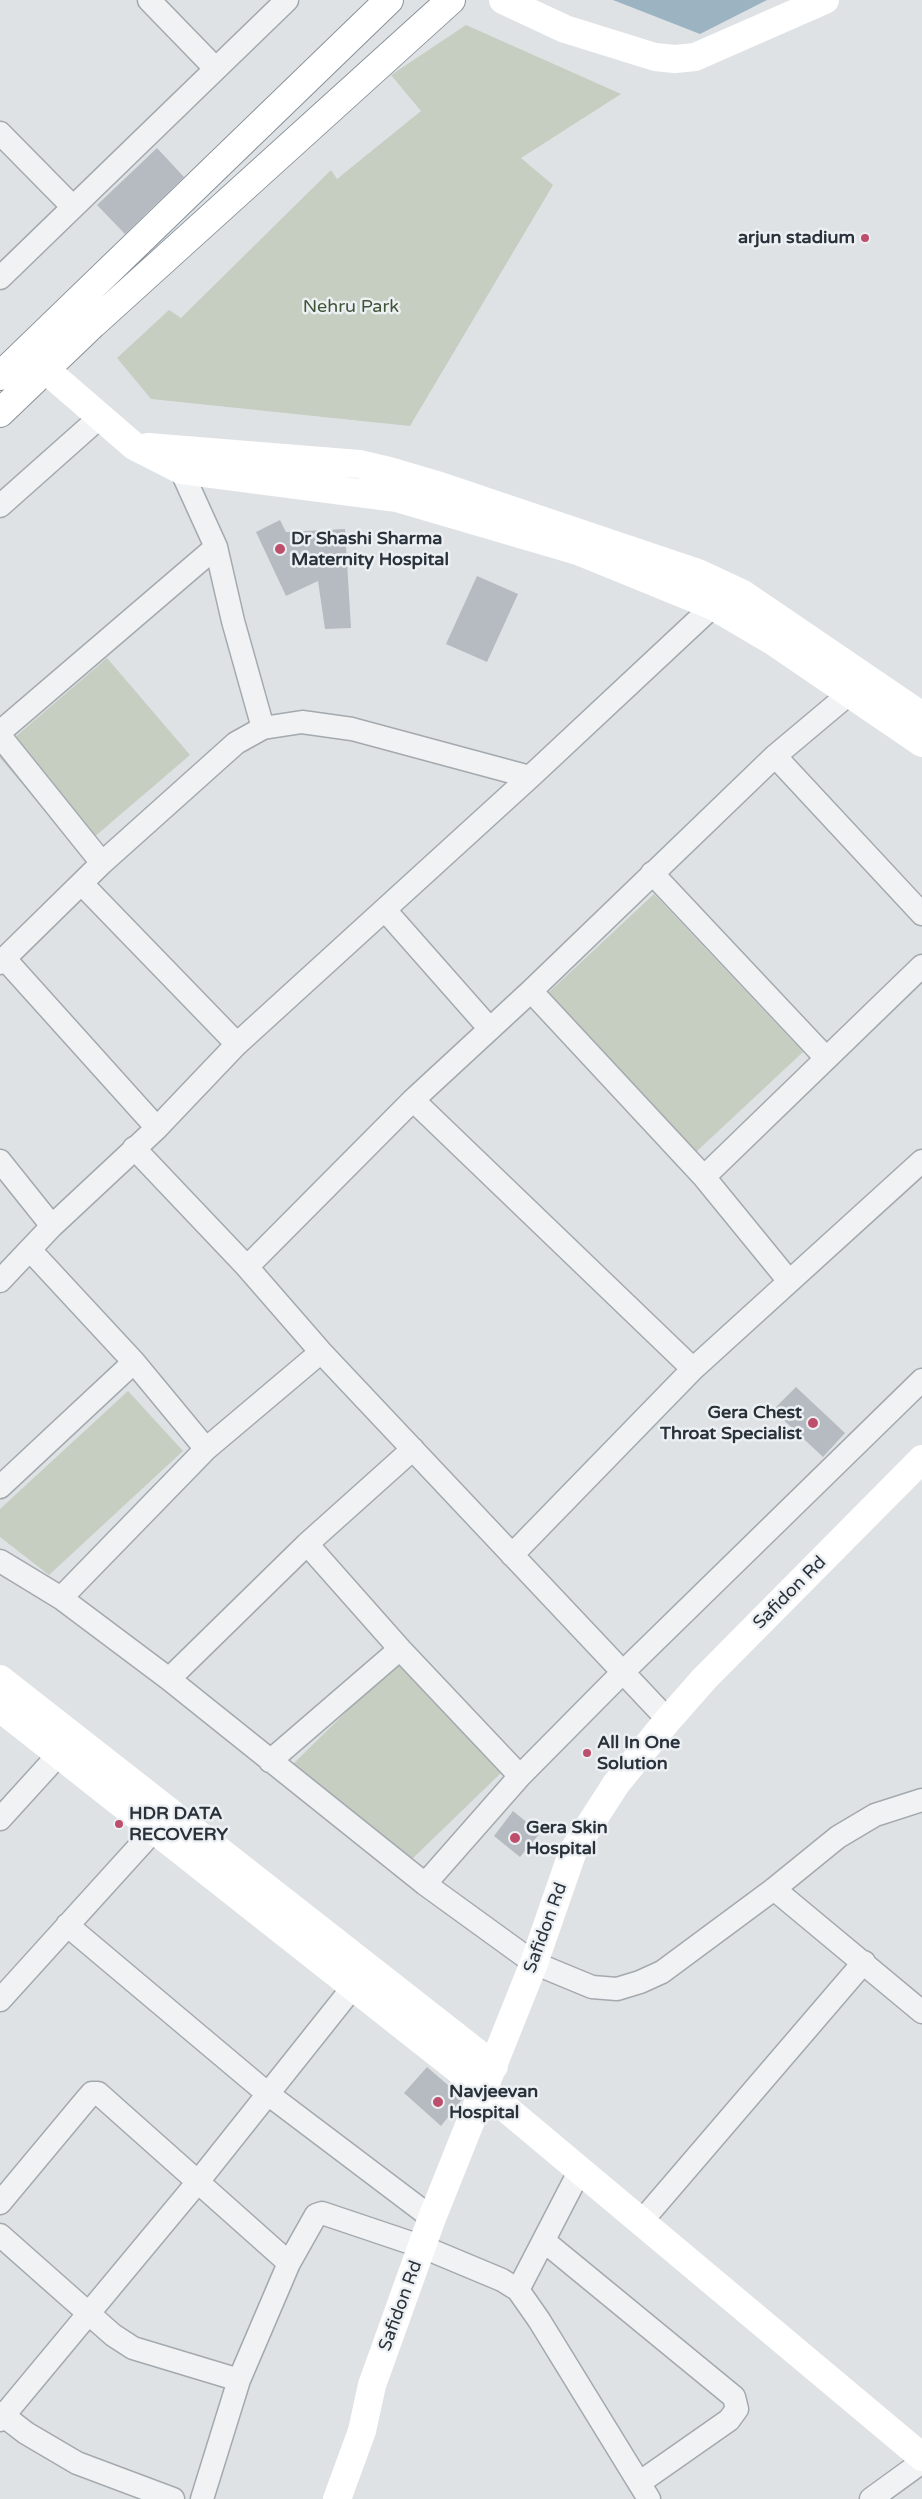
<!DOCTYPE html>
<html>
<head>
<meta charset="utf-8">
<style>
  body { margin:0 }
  canvas { display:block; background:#dee2e5 }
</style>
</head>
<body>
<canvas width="922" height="2499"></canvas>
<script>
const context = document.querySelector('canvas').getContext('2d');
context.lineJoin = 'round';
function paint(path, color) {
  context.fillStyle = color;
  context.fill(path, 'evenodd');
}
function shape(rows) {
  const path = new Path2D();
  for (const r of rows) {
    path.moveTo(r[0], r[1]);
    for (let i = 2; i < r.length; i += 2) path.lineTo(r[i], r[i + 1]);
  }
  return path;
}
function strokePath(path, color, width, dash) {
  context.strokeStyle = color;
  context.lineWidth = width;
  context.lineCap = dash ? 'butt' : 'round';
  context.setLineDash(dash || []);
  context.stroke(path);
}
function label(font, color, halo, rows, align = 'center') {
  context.font = font + ' "Varela Round",sans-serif';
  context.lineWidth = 5;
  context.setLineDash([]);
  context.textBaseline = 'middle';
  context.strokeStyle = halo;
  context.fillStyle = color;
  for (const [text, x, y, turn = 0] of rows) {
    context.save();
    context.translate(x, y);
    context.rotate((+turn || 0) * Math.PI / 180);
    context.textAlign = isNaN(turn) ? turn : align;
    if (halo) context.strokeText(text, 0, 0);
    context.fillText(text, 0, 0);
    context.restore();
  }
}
paint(shape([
  [466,25,621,94,521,158,553,185,410,426,151,399,117,358,169,310,181,318,331,170,337,179,421,111,391,75],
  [107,658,190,755,79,850,0,758,0,750],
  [654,894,803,1052,681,1166,532,1008],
  [128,1391,183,1451,49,1575,0,1537,0,1509],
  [397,1662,503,1771,410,1861,290,1767]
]), '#c5cec0');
paint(shape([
  [613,0,767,0,700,34]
]), '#9cb3c2');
paint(shape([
  [157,148,184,177,125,234,97,205],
  [280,520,286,532,345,529,351,628,325,629,318,581,286,596,256,532],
  [477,576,518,594,487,662,446,644],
  [796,1387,845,1433,823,1457,773,1410],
  [513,1811,540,1833,520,1857,494,1836],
  [427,2067,463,2098,441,2126,404,2093]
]), '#b6bbc2');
const street = shape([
  [149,0,215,68],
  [0,133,72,206],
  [0,278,287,0],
  [181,470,216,547,233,621,263,728],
  [0,506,99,418],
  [0,732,216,547],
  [0,736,102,863],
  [775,756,922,914],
  [652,873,826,1058],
  [82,884,237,1044],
  [385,910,490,1029],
  [5,959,157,1128],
  [0,963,102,863,236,743,263,728,302,722,352,729,530,777],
  [531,991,704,1177,789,1281],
  [413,1100,693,1369],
  [134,1148,247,1267,321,1352,668,1720],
  [0,1161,52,1226],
  [704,1177,922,966],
  [31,1251,134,1362,206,1449],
  [247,1267,413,1100,531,991,775,756,850,693],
  [0,1281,52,1226,157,1128,237,1044,530,777,713,606,721,592],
  [0,1487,134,1362],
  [307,1544,400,1649,520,1776],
  [512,1555,693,1369,922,1161],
  [0,1561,61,1598,169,1679,425,1884,534,1963,592,1987,617,1989,640,1982,662,1972,774,1889,838,1837,875,1815,922,1800],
  [61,1598,206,1449,321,1352],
  [169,1679,307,1544,413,1449],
  [270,1761,400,1649],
  [0,1819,71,1741],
  [425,1884,520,1776,622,1673,922,1380],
  [774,1889,922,2012],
  [67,1925,268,2094,432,2218],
  [0,2000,155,1829],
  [0,2203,85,2101,92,2093,98,2093,289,2263],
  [641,2222,864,1962],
  [0,2235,113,2335,133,2348,239,2380],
  [544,2241,734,2397,737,2409,729,2420,639,2483],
  [518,2290,580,2170],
  [0,2413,26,2433,77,2463,173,2499],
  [0,2420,197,2183,353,1987],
  [202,2499,239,2380,289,2263,316,2215,322,2213,423,2247,502,2280,518,2290,539,2320,649,2499],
  [871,2499,922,2462]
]);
const highway = shape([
  [0,376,389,0],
  [0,413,93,324,451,0]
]);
strokePath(street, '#a4a9ae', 25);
strokePath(highway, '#87919a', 30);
strokePath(street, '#f0f2f4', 22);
strokePath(shape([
  [503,0,565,29,655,57,675,59,695,57,825,0],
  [30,351,46,370,134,446,181,470,397,498,578,551,713,606,774,642,922,743],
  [148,447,359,464,389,471,440,486,698,573,743,594,922,716],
  [0,1679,494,2066],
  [0,1708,484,2090,922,2457],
  [337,2499,362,2431,372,2385,432,2218,534,1963,573,1851,616,1784,668,1720,704,1679,922,1459]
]), '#fff', 28);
strokePath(highway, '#fff', 28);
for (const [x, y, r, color] of [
  [865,238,5,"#be4f6c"],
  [280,549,6,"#be4f6c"],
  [813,1423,6,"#be4f6c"],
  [587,1753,5,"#be4f6c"],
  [119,1824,5,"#be4f6c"],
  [515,1838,6,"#be4f6c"],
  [438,2102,6,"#be4f6c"]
]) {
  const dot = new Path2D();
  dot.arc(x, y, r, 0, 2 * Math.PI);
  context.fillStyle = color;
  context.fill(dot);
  strokePath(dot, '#edf0f3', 2);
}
label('bold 18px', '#29313a', '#edf0f3', [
  ["arjun stadium",855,238,"right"],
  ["Dr Shashi Sharma",291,539],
  ["Maternity Hospital",291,560],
  ["Gera Chest",802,1413,"right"],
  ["Throat Specialist",802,1434,"right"],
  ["All In One",597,1743],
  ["Solution",597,1764],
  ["HDR DATA",129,1814],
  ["RECOVERY",129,1835],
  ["Gera Skin",526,1828],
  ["Hospital",526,1849],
  ["Navjeevan",449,2092],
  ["Hospital",449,2113]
], 'left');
label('18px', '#405438', '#edf0f3', [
  ["Nehru Park",351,307]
]);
label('18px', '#29313a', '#edf0f3', [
  ["Safidon Rd",790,1593,-45],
  ["Safidon Rd",546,1928,-70],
  ["Safidon Rd",401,2306,-70]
]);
</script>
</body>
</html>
